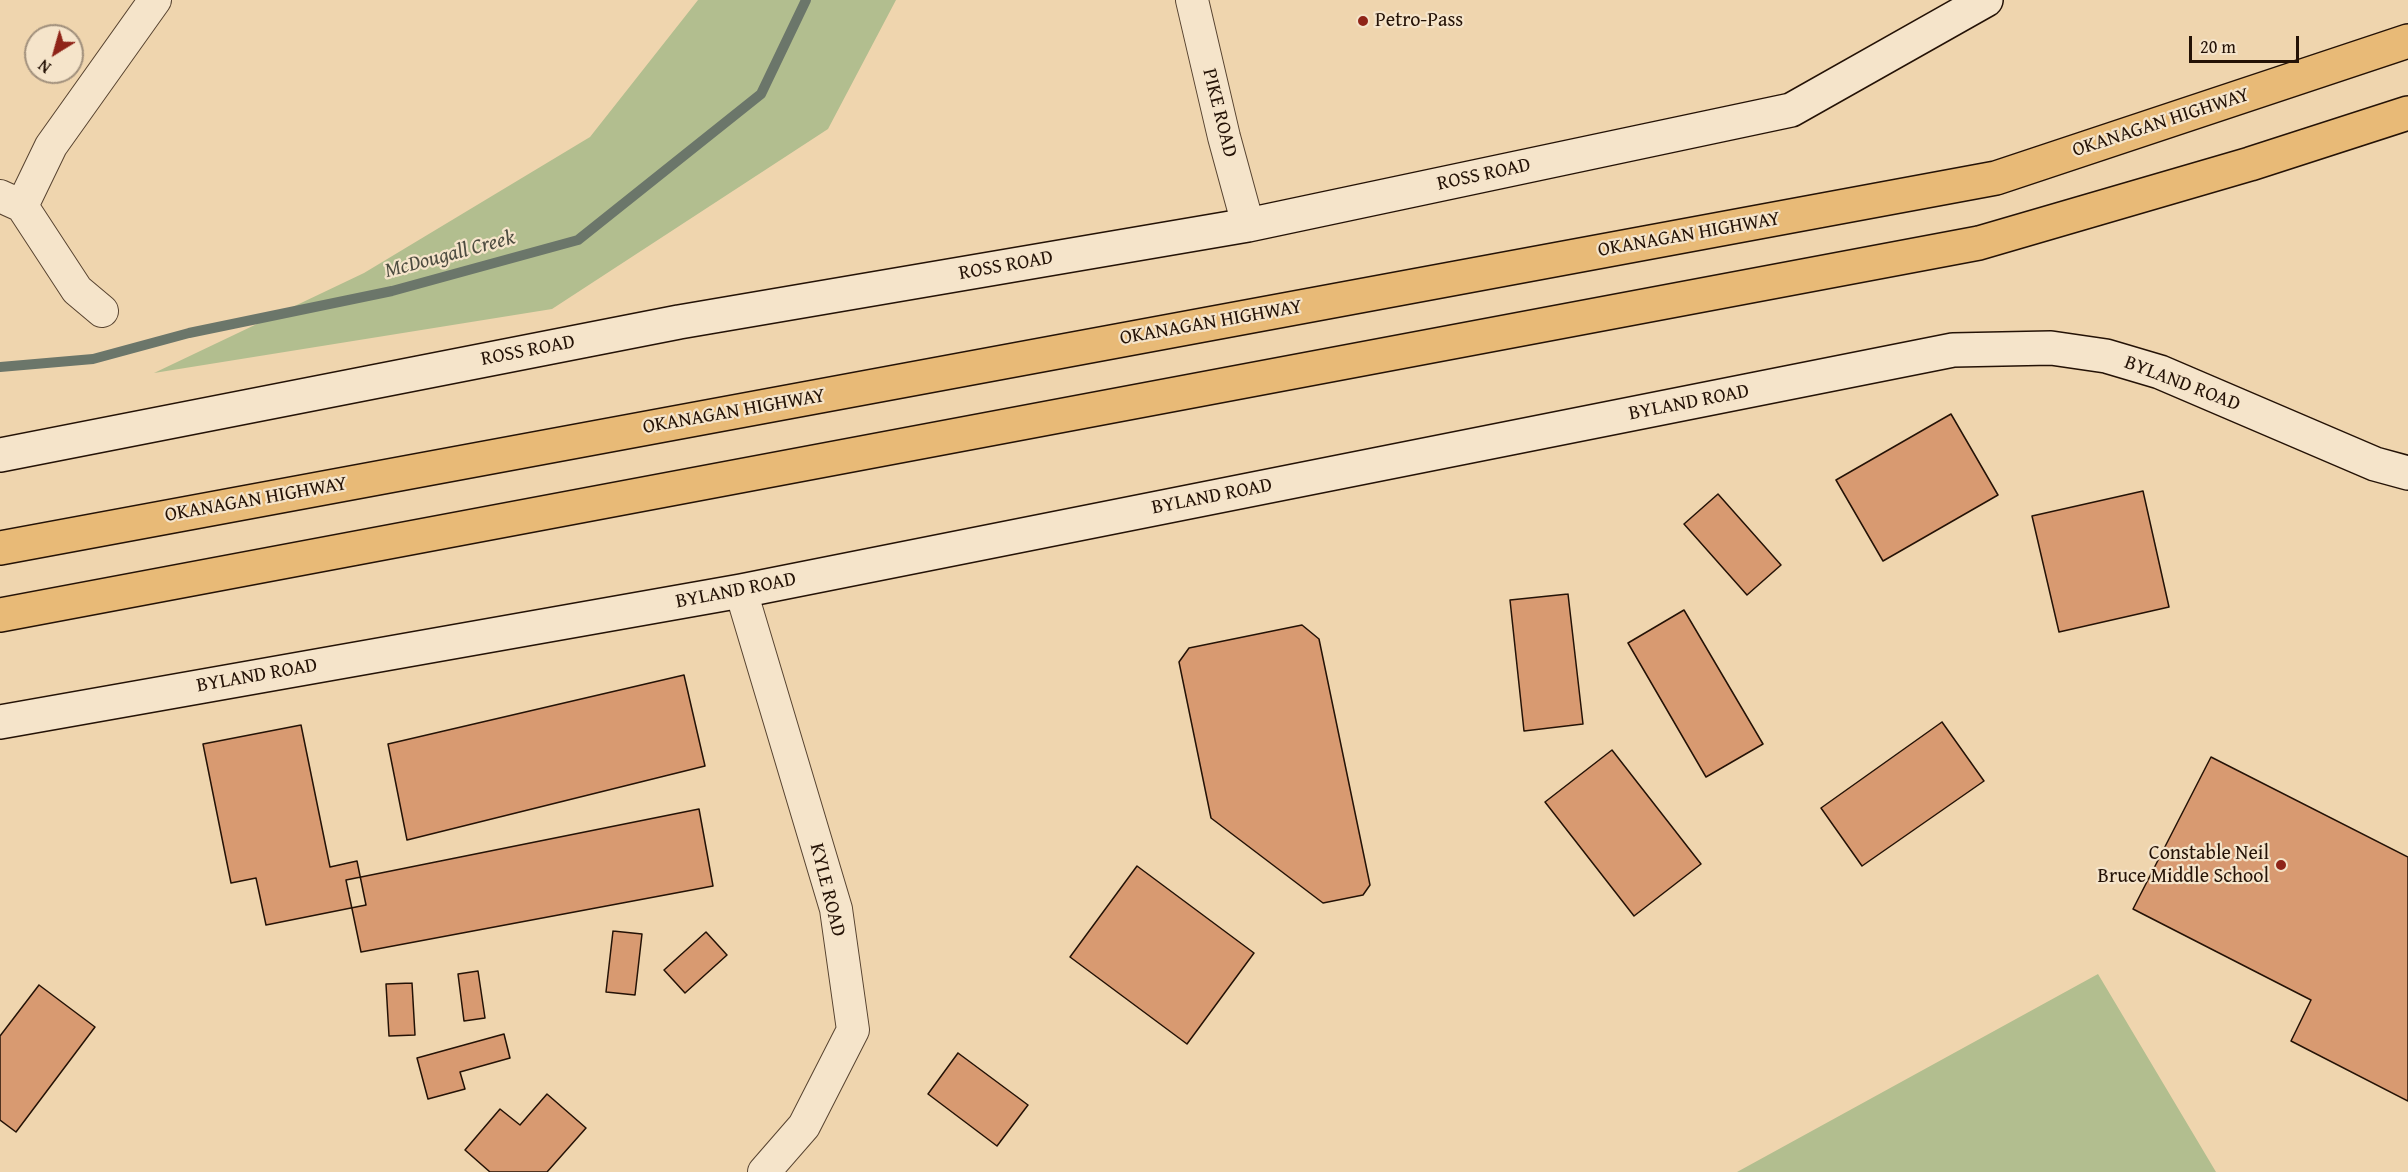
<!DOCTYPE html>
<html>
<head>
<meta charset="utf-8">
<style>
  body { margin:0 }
  #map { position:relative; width:2408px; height:1172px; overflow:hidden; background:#efd5ae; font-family:"Gentium Book Plus",serif }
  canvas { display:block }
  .north { position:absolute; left:24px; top:24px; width:60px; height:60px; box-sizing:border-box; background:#f5e4ca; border:2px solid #a1907c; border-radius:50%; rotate:217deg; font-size:16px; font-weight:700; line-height:24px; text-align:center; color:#241206 }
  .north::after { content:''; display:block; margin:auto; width:21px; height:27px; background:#8f2418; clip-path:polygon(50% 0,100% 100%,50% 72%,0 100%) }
  .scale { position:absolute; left:2189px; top:36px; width:110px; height:27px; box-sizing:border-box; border:3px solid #241206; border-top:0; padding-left:8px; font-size:18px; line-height:21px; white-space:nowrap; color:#241206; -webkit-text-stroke:4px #f5e4ca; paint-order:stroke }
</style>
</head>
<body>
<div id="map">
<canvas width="2408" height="1172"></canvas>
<div class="north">N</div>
<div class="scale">20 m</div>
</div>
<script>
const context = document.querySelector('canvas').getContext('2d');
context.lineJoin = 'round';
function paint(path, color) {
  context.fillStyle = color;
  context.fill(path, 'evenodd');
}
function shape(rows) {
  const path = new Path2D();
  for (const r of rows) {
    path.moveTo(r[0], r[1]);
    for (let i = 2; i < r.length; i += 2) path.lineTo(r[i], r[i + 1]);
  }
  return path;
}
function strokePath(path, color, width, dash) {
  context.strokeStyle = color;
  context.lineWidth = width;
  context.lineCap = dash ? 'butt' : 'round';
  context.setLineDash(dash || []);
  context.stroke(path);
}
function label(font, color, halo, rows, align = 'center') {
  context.font = font + ' "Gentium Book Plus",serif';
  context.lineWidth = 4.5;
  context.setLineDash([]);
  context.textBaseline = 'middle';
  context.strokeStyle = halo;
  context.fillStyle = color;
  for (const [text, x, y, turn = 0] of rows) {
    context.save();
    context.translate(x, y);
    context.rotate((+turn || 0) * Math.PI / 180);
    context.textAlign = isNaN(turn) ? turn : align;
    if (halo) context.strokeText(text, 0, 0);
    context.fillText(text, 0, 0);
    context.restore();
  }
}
paint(shape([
  [698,0,896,0,828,129,552,309,154,373,364,273,590,137],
  [2098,974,2216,1172,1737,1172]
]), '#b2be8f');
strokePath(shape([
  [0,367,93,359,189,333,392,291,578,240,761,94,806,0]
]), '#6b766a', 10);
const building = shape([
  [1951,414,1998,495,1883,561,1836,480,1951,414],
  [2143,491,2169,607,2059,632,2032,516,2143,491],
  [1718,494,1781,565,1747,595,1684,524,1718,494],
  [1568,594,1583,724,1524,731,1510,600,1568,594],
  [1684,610,1763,744,1706,777,1628,643,1684,610],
  [1302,625,1319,639,1370,885,1363,895,1323,903,1211,818,1179,662,1189,648,1302,625],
  [684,675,705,766,407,840,388,744,684,675],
  [1942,722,1984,781,1862,866,1821,808,1942,722],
  [301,725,330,867,357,861,366,905,266,925,256,878,231,883,203,744,301,725],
  [1612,750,1701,864,1634,916,1545,802,1612,750],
  [2211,757,2408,857,2408,1101,2291,1041,2311,1000,2133,909,2211,757],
  [699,809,713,886,361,952,346,880,699,809],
  [1137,866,1254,953,1187,1044,1070,957,1137,866],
  [613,931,642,934,635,995,606,992,613,931],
  [706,932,727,955,685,993,664,970,706,932],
  [478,971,485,1018,464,1021,458,974,478,971],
  [412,983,415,1035,389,1036,386,984,412,983],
  [39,985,95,1027,16,1132,0,1120,0,1036,39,985],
  [504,1034,510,1058,460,1072,465,1089,428,1099,417,1058,504,1034],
  [958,1053,1028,1105,997,1146,928,1094,958,1053],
  [547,1094,586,1128,547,1172,490,1172,465,1150,500,1109,520,1125,547,1094]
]);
paint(building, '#d89a71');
strokePath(building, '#241206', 1.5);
const street = shape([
  [1192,0,1224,137,1248,225],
  [0,196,22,206,51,146,155,0],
  [22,206,77,290,102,311],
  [741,591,836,909,853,1030,804,1126,764,1172]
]);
const secondary = shape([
  [0,455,679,322,1248,225,1791,110,1986,0],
  [0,722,741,591,1953,350,2051,348,2106,356,2160,372,2375,464,2408,473]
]);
const highway = shape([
  [0,548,1996,178,2408,41],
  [0,615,1979,243,2250,164,2408,113]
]);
strokePath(street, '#574330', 34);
strokePath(secondary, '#241206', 36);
strokePath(highway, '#241206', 36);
strokePath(street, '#f5e4ca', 32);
strokePath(secondary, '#f5e4ca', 33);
strokePath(highway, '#e8ba77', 33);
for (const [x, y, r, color] of [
  [1363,21,6,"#8f2418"],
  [2281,865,6,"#8f2418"]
]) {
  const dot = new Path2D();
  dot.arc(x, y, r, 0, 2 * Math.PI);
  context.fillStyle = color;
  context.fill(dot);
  strokePath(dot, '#f5e4ca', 2);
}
label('20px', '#241206', '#f5e4ca', [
  ["Petro-Pass",1375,21],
  ["Constable Neil",2269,854,"right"],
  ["Bruce Middle School",2269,877,"right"]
], 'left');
label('20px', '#241206', '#f5e4ca', [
  ["PIKE ROAD",1219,113,76],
  ["OKANAGAN HIGHWAY",2161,123,-18],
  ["ROSS ROAD",1484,175,-12],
  ["OKANAGAN HIGHWAY",1689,235,-10],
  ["ROSS ROAD",1006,266,-10],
  ["OKANAGAN HIGHWAY",1211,323,-10],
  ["ROSS ROAD",528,351,-11],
  ["BYLAND ROAD",2182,384,21],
  ["BYLAND ROAD",1689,403,-11],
  ["OKANAGAN HIGHWAY",734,412,-10],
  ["BYLAND ROAD",1212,497,-11],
  ["OKANAGAN HIGHWAY",256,500,-10],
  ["BYLAND ROAD",736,591,-11],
  ["BYLAND ROAD",257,676,-10],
  ["KYLE ROAD",827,890,76]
]);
label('italic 21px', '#4d4c40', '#f5e4ca', [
  ["McDougall Creek",450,255,-15]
]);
</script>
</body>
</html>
